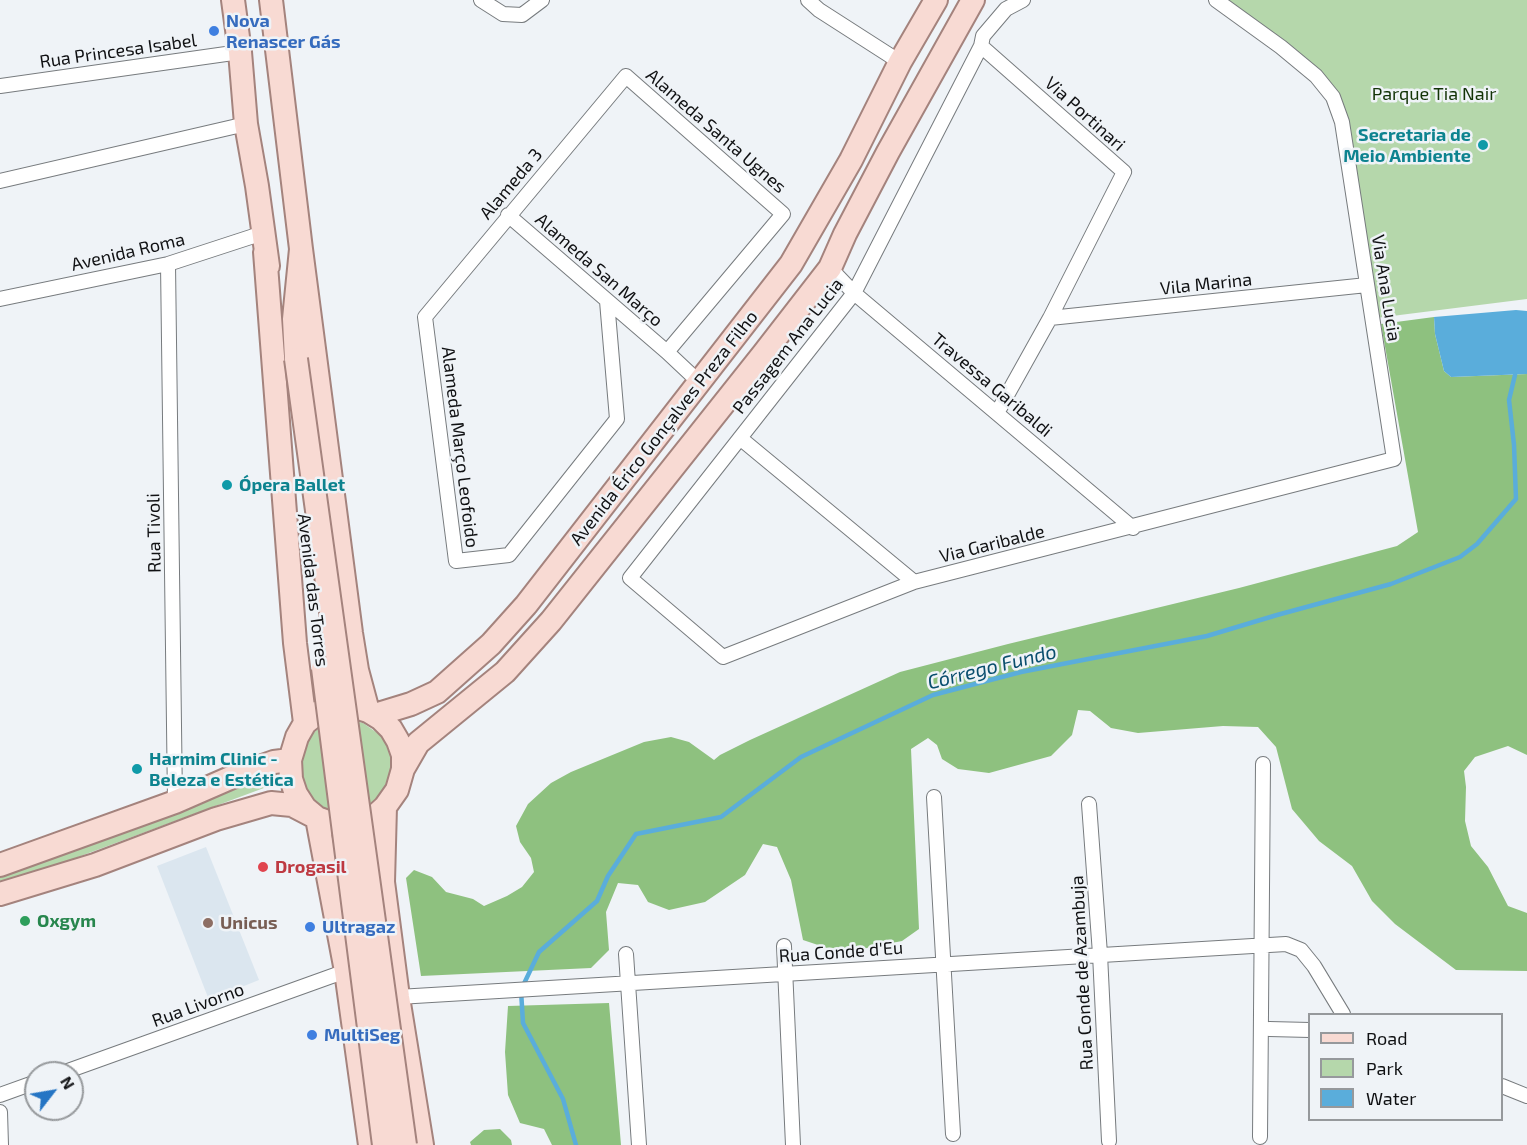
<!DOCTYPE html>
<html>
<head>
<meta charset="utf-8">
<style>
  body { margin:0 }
  #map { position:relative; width:1527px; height:1145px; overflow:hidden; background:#eff3f7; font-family:"Exo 2",sans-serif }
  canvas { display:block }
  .legend { position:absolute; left:1308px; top:1013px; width:195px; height:108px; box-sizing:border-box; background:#eff3f7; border:2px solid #96999c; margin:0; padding:8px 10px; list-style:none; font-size:18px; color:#101113 }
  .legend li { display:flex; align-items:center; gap:12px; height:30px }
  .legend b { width:30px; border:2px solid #96999c }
  .north { position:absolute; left:24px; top:1061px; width:60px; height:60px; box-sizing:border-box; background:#eff3f7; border:2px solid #96999c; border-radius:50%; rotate:59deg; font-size:16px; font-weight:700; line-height:24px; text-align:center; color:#101113 }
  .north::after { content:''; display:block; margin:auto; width:21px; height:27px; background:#2575c4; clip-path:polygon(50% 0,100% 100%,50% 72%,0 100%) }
</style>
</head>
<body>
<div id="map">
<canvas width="1527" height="1145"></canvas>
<ul class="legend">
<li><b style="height:8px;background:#f8dad3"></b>Road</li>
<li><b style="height:16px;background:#b5d7ab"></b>Park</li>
<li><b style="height:16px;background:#5aaddb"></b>Water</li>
</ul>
<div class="north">N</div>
</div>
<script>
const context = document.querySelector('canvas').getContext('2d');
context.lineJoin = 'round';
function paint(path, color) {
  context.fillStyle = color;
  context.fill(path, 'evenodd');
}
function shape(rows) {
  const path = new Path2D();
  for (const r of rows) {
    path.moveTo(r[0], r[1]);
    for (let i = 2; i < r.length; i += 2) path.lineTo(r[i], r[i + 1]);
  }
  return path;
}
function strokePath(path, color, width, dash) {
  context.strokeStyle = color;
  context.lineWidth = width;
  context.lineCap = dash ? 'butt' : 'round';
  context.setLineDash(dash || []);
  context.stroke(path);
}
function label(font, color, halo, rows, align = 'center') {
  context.font = font + ' "Exo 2",sans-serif';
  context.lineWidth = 5;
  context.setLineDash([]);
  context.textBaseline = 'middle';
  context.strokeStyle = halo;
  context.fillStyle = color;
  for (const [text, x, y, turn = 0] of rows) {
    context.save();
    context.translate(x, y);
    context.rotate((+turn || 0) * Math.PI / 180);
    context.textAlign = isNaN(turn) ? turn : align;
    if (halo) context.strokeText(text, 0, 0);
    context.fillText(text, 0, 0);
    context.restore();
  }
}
paint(shape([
  [206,847,259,980,209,1000,157,866]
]), '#dbe6ef');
paint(shape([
  [1223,0,1527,0,1527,299,1376,318,1339,99],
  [350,720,363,723,383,737,392,753,395,773,379,805,320,812,299,782,300,753,312,734,322,726],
  [281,764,284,786,279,784,272,785,0,886,0,870]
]), '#b5d7ab');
paint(shape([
  [1434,317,1435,334,1444,371,1451,377,1527,374,1527,755,1508,746,1475,757,1464,771,1466,787,1465,821,1471,846,1488,867,1508,906,1527,913,1527,971,1456,970,1395,924,1372,901,1352,866,1319,841,1292,809,1276,747,1258,727,1223,726,1138,733,1111,728,1090,711,1078,710,1072,735,1051,756,989,773,958,769,942,759,937,745,928,738,911,749,919,929,902,941,862,949,827,948,803,940,791,880,777,847,763,844,745,875,705,902,669,910,648,902,638,885,618,883,606,912,609,950,591,968,421,976,406,878,414,870,432,877,446,892,473,899,484,906,507,896,522,887,534,872,531,858,520,842,516,826,528,804,551,783,571,772,644,742,671,737,689,742,714,760,720,755,750,740,900,672,1008,644,1239,588,1397,546,1418,532,1381,324],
  [609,1003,621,1145,552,1145,544,1129,520,1123,508,1095,505,1052,508,1006],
  [500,1129,511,1140,512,1145,471,1145,470,1142,484,1130]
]), '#8ec17f');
paint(shape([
  [1516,310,1527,311,1527,374,1451,377,1444,371,1435,334,1434,317]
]), '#5aaddb');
strokePath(shape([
  [576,1145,563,1099,523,1023,521,990,539,952,597,901,608,876,636,834,721,817,801,757,933,695,1021,672,1207,636,1277,615,1391,584,1460,557,1477,544,1516,499,1514,445,1509,400,1515,375]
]), '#5aaddb', 4.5);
const minor = shape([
  [481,0,503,14,522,15,542,0],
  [808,0,819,10,900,62],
  [1023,0,1006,9,983,36,981,46,854,293,630,578,723,657,914,582,1394,459,1342,122,1333,97,1316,76,1281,47,1216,0],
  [981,46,1124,172,1050,318,997,413],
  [0,86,240,52],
  [0,181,246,124],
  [508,215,667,352,700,383],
  [168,264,175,802],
  [830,268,854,293,1133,528],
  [0,299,168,264,263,233],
  [607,301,617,419,509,555,456,561,425,317,626,76,783,214,667,352],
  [1050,318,1367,285],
  [740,438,914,582],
  [934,797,953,1134],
  [1089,804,1100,954,1109,1141],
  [784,946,793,1145],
  [626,954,639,1145],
  [398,997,1286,944,1301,950,1314,966,1343,1014],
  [1269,1029,1310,1030],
  [62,1073,346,971],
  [1502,1086,1527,1096],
  [0,1095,36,1082],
  [0,1112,1,1145],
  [1260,1137,1263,764]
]);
const primary = shape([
  [233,0,240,52,246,124,257,186,268,266],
  [271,0,301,249,294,319,296,359],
  [301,249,351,633,357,670,368,711],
  [265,252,295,643,305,723],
  [375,715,411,704,437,692,491,644,526,605,791,264,851,160,900,62,936,0],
  [403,769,418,743,505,672,551,621,764,353,830,268,845,234,888,152,973,0],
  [385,807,383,882,398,997,422,1145],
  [0,865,175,802,237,775,274,762,290,760],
  [0,894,95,865,216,819,271,803,292,805,317,818,331,823,345,825,360,823,374,817,385,807,397,790,403,769,403,755,398,741,391,729,381,719,368,711,352,706,335,706,319,712,305,723,297,737,290,760,291,779,296,794,305,808,317,818,320,834,346,971,370,1145]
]);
strokePath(minor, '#777b7e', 16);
strokePath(primary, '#a4837d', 26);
strokePath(minor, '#fff', 14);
strokePath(primary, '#f8dad3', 22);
const primaryBridge = shape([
  [296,359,405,1145],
  [323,668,384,1145]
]);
strokePath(primaryBridge, '#a4837d', 26, []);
strokePath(primaryBridge, '#f8dad3', 22);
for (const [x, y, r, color] of [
  [214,31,6,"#3f7fe0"],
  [1483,145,6,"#0f9aa8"],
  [227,485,6,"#0f9aa8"],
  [137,769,6,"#0f9aa8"],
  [263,867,6,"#e0444e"],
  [25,921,6,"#2e9e5b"],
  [208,923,6,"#8d6e63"],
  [310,927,6,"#3f7fe0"],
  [312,1035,6,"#3f7fe0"]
]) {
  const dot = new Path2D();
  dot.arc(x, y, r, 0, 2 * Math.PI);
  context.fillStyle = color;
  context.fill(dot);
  strokePath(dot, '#eff3f7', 2);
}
label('bold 18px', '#366cbe', '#eff3f7', [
  ["Nova",226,21],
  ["Renascer Gás",226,42],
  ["Ultragaz",322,927],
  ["MultiSeg",324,1035]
], 'left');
label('18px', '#101113', '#eff3f7', [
  ["Rua Princesa Isabel",118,51,-8],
  ["Via Portinari",1085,114,42],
  ["Alameda Santa Ugnes",716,131,41],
  ["Alameda 3",511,184,-50],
  ["Avenida Roma",128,252,-13],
  ["Alameda San Março",599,270,41],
  ["Vila Marina",1206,284,-6],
  ["Via Ana Lucia",1386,288,81],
  ["Passagem Ana Lucia",788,346,-52],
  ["Travessa Garibaldi",992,385,40],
  ["Avenida Érico Gonçalves Preza Filho",664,428,-52],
  ["Alameda Março Leofoido",460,447,83],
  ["Rua Tivoli",154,533,-91],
  ["Via Garibalde",992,544,-14],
  ["Avenida das Torres",313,590,83],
  ["Rua Conde d'Eu",841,952,-4],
  ["Rua Conde de Azambuja",1082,973,-93],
  ["Rua Livorno",198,1005,-20]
]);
label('18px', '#123306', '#eff3f7', [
  ["Parque Tia Nair",1434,94]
]);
label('bold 18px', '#0d838f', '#eff3f7', [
  ["Secretaria de",1471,135,"right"],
  ["Meio Ambiente",1471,156,"right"],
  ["Ópera Ballet",239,485],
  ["Harmim Clinic -",149,759],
  ["Beleza e Estética",149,780]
], 'left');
label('bold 18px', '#be3a42', '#eff3f7', [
  ["Drogasil",275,867]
], 'left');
label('bold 18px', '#27864d', '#eff3f7', [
  ["Oxgym",37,921]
], 'left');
label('bold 18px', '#785e54', '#eff3f7', [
  ["Unicus",220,923]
], 'left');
label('italic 20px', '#094e6d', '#eff3f7', [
  ["Córrego Fundo",992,667,-14]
]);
</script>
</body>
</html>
